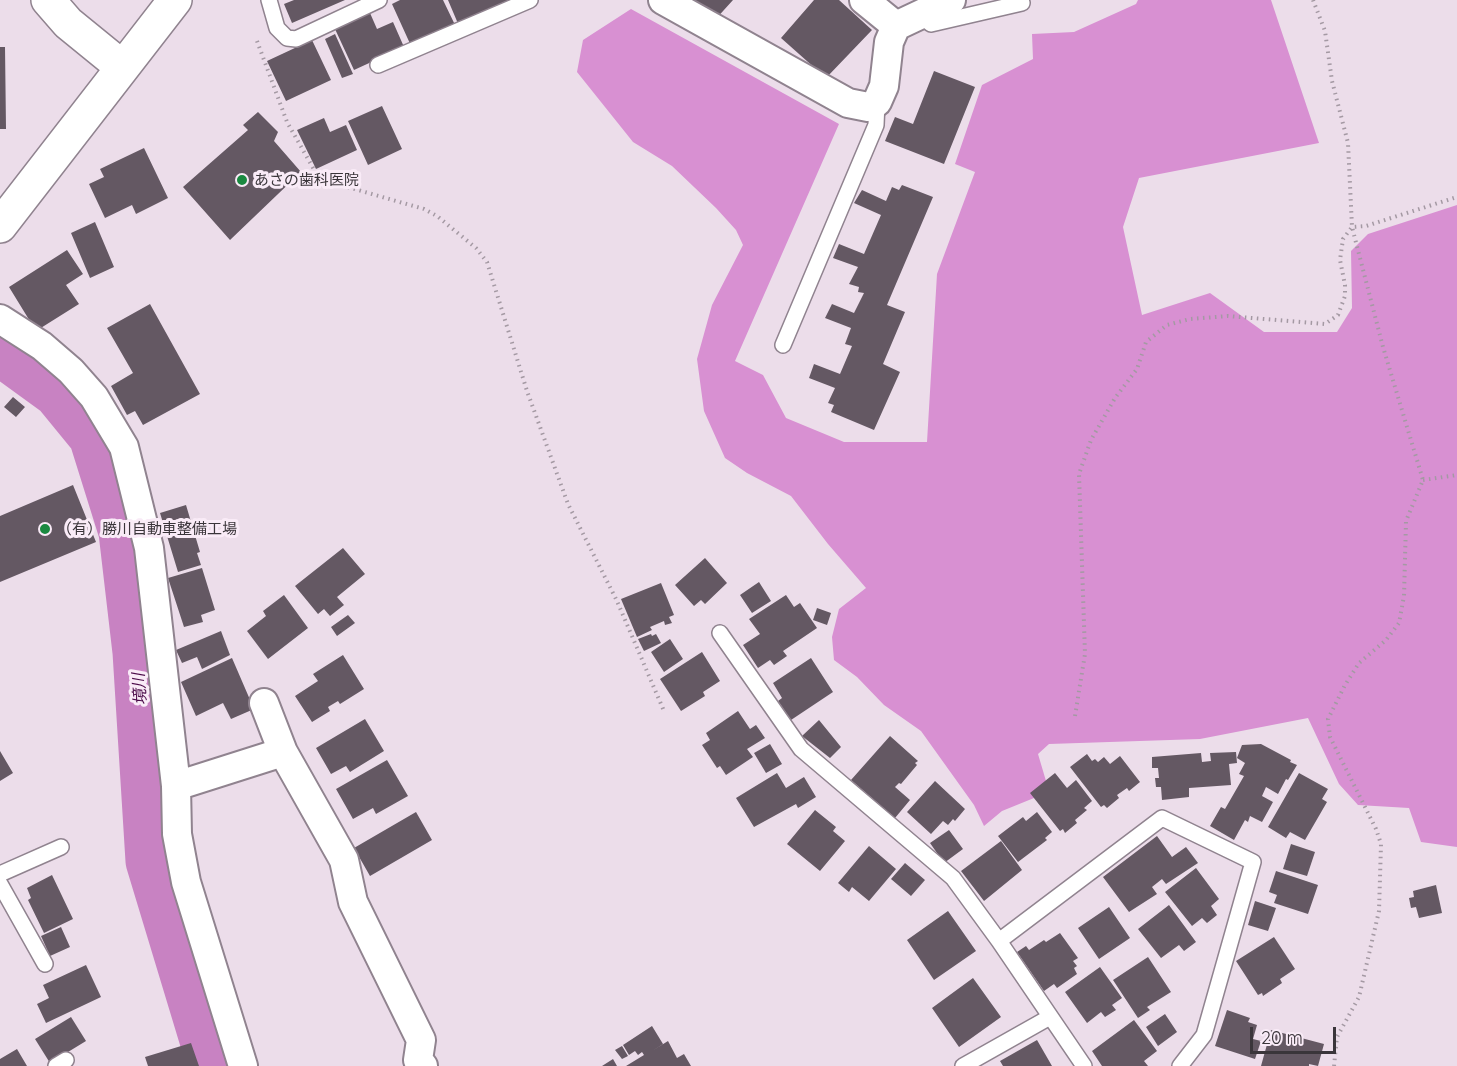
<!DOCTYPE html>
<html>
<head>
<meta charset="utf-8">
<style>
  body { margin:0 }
  #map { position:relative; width:1457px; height:1066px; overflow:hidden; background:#ecddea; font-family:Quicksand,sans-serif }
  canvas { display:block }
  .scale { position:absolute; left:1250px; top:1027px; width:86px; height:27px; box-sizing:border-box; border:3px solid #3a353a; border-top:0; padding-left:8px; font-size:18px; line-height:21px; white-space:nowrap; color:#3a353a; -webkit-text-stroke:4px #f9ebf7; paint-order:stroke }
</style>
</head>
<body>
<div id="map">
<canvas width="1457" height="1066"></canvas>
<div class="scale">20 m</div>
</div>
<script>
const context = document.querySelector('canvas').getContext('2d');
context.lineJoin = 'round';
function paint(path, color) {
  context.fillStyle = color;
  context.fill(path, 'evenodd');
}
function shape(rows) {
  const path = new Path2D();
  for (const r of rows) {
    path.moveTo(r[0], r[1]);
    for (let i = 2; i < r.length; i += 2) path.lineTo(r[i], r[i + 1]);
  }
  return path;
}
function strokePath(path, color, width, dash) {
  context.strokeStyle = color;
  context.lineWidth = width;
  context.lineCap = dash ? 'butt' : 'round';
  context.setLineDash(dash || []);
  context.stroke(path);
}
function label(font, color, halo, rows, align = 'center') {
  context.font = font + ' Quicksand,"Noto Sans JP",sans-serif';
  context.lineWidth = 6;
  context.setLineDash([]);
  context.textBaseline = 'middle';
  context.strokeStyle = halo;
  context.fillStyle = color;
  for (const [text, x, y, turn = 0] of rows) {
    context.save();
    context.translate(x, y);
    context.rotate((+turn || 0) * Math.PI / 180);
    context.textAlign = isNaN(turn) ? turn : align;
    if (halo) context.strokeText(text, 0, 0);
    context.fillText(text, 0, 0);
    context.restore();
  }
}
paint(shape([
  [1138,0,1271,0,1319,143,1139,178,1123,227,1142,315,1210,293,1264,332,1337,332,1352,308,1351,251,1368,234,1457,205,1457,847,1421,842,1409,808,1358,805,1339,784,1308,718,1200,739,1049,744,1038,754,1046,781,1034,798,1002,811,984,826,974,805,921,731,884,705,857,677,834,660,832,637,839,609,866,588,828,544,791,496,747,473,725,458,704,411,697,359,712,305,743,245,736,230,716,208,672,166,633,142,577,72,583,40,631,9,839,124,735,361,763,375,786,418,844,442,927,442,937,274,975,172,955,164,982,85,1033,59,1032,34,1074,32,1136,4]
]), '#d890d2');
strokePath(shape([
  [0,350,58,392,94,436,124,532,138,652,151,861,213,1066]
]), '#c882c2', 51);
paint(shape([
  [294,0,345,0,292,23,284,4],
  [400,0,443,0,456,27,412,48,392,4],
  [448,0,509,0,510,3,459,26],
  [690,0,733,0,714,21],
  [814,0,839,0,872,30,826,78,781,38],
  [370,13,377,29,393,22,404,47,354,70,335,29],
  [335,34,353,74,342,78,325,39],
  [312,40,331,80,286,101,267,61],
  [0,47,5,47,6,129,0,129],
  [934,71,975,87,944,164,885,141,895,117,913,124],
  [382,106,402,149,368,165,348,121],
  [258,112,278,132,274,141,301,172,230,240,183,187,248,130,243,125],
  [324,118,330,132,346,125,357,150,316,169,297,130],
  [144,148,168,198,136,214,132,205,105,218,89,184,104,177,100,169],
  [902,185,933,197,887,305,905,312,883,364,900,372,874,430,831,412,834,405,828,403,835,388,809,378,814,364,840,374,852,346,845,344,851,328,825,318,832,304,854,313,864,293,858,292,859,287,849,284,858,267,833,258,839,244,864,254,881,215,854,203,862,190,886,201,892,187,899,190],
  [95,222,114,267,90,278,71,233],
  [67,250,83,274,66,285,79,304,36,331,9,287],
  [150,304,200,394,143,425,135,411,127,415,111,386,133,373,107,328],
  [13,397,25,407,16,417,4,407],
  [73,485,96,542,0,582,0,516],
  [186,505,200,552,197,553,201,565,178,572,160,513],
  [343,548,365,574,337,597,344,605,330,616,324,609,318,614,295,586],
  [705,558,727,583,705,604,701,600,694,606,675,585],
  [202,568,215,610,201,615,203,622,184,627,168,578],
  [759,582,771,601,752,613,740,595],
  [661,583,674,615,669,617,672,623,665,625,664,621,650,627,652,630,637,637,621,599],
  [284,595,308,628,268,659,247,631,266,616,263,611],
  [786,595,794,607,800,603,817,628,783,651,787,656,774,665,770,660,758,668,743,645,760,634,749,619],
  [817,608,831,613,827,625,813,620],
  [348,615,355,623,337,636,331,627],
  [221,631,230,655,202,669,197,657,182,663,176,650],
  [651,634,652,636,656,634,661,643,644,651,638,639],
  [670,639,683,659,664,672,651,652],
  [702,652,720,681,703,692,705,696,681,711,660,679],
  [343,655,364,689,340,704,338,701,328,707,330,711,312,722,295,696,318,681,313,674],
  [232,658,254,709,231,719,223,703,196,716,181,682],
  [811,658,833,692,791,720,778,701,782,698,773,683],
  [738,711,750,729,756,725,765,738,747,749,753,757,726,775,720,766,717,768,702,745,710,740,706,733],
  [365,719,384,751,350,772,346,766,331,774,316,748],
  [819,720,841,747,830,758,802,736],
  [890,736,918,761,915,763,917,765,901,784,899,783,895,787,910,800,895,818,851,780],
  [770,744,782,764,766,773,754,753],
  [1261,744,1291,760,1290,762,1297,765,1288,780,1286,779,1278,794,1266,787,1262,796,1273,802,1262,822,1250,816,1248,822,1245,820,1234,840,1210,826,1221,807,1225,809,1244,776,1239,774,1245,763,1237,758,1242,745],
  [0,751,13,773,0,781],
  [1236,752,1237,763,1229,764,1231,785,1189,788,1189,797,1162,800,1161,787,1156,787,1155,778,1159,778,1158,768,1152,768,1152,757,1201,753,1202,762,1211,761,1210,753],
  [1087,754,1092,761,1095,759,1098,762,1104,757,1110,764,1120,756,1140,782,1129,791,1127,788,1117,795,1119,798,1107,808,1104,805,1101,807,1070,767],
  [387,760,408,796,376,814,373,808,353,819,336,789],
  [777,773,786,788,804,777,816,797,798,808,796,804,754,827,736,798],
  [1055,773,1067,788,1076,780,1092,801,1084,808,1087,810,1075,820,1077,823,1065,833,1063,829,1060,831,1030,793],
  [1299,773,1328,789,1322,799,1327,802,1305,840,1290,832,1286,838,1268,827],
  [935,781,965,809,955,821,953,819,948,825,943,821,931,834,907,812],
  [815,810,836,827,833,831,845,841,820,871,787,844],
  [416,812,432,840,370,876,354,848],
  [1037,812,1052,832,1045,838,1047,840,1018,862,998,836,1023,817,1026,821],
  [949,830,963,849,944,863,930,843],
  [1157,836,1172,857,1186,847,1198,863,1166,884,1162,879,1152,887,1157,894,1129,912,1103,877],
  [1001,841,1022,870,984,901,961,871],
  [1291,844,1315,852,1307,876,1283,869],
  [869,846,896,869,869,901,852,887,849,892,838,883],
  [905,863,925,880,911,896,891,879],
  [1196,868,1219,899,1211,906,1217,915,1207,923,1202,918,1192,926,1165,892],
  [1276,871,1318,885,1308,914,1274,903,1277,895,1269,892],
  [52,875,73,919,44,933,28,900,31,898,27,888],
  [1436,885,1442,913,1419,918,1416,907,1411,908,1409,898,1414,897,1413,891],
  [1255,901,1276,908,1268,931,1248,925],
  [1169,905,1196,942,1184,951,1179,945,1161,958,1138,929],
  [1109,907,1130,938,1099,959,1078,928],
  [948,911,976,951,934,980,907,940],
  [61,927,70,947,50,956,41,936],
  [1060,933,1078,958,1073,961,1077,966,1074,968,1077,974,1057,988,1054,984,1044,991,1017,952,1026,946,1029,950,1044,940,1046,942],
  [1274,937,1295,969,1280,979,1282,983,1263,996,1262,993,1258,995,1236,961],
  [1148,957,1171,992,1147,1007,1150,1010,1138,1018,1113,980],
  [86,965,101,997,46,1023,37,1004,49,998,43,985],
  [1100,967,1122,998,1112,1005,1116,1010,1105,1017,1101,1012,1087,1023,1065,992],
  [973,978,1001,1017,959,1047,932,1008],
  [1227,1010,1250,1018,1248,1022,1257,1025,1253,1039,1261,1041,1255,1059,1215,1046],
  [1165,1014,1177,1032,1158,1046,1146,1027],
  [71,1017,86,1041,50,1063,35,1039],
  [1134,1020,1157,1051,1144,1061,1148,1066,1102,1066,1092,1051],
  [652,1026,663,1044,652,1051,668,1041,677,1058,684,1054,691,1066,626,1066,644,1055,642,1052,638,1055,635,1051,629,1055,623,1045],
  [1271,1030,1324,1044,1318,1066,1309,1064,1309,1066,1261,1066],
  [1037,1040,1052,1066,1003,1066,1000,1061],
  [191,1043,199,1066,148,1066,145,1057],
  [622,1046,628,1056,622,1059,615,1050],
  [17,1049,27,1066,0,1066,0,1059],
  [613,1059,617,1066,602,1066]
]), '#645863');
const lane = shape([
  [269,0,277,28,287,38,296,39,379,0],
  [919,14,931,24,1022,3],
  [378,65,530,0],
  [783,345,876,125,877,102],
  [720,633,801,749,953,878,999,941,1162,818,1253,862,1204,1035,1180,1066],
  [0,874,61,847],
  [0,884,45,964],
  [999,941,1084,1066],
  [56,1066,66,1060],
  [963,1066,1050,1017]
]);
const street = shape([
  [663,0,848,103,868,107,877,102,884,86,889,42,896,26,951,0],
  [864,0,896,26],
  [0,319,42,346,71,371,94,397,124,447,149,548,176,786,177,834,186,882,243,1066],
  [264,703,283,752,344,860,353,902,421,1040,418,1060,423,1066],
  [176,786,283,752]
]);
const secondary = shape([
  [48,0,68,23,122,67],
  [0,226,175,0]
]);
strokePath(lane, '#90838f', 18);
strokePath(street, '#90838f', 32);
strokePath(secondary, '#90838f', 36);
strokePath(shape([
  [1313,0,1325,31,1332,81,1348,143,1352,227,1383,347,1423,480,1406,521,1404,596,1399,623,1386,640,1359,663,1345,685,1328,719,1330,737,1376,829,1381,844,1379,911,1359,997,1337,1037,1334,1066],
  [257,41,287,122,316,173,344,186,424,209,437,216,476,248,487,262,527,391,568,504,617,601,664,711],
  [1423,480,1457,475],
  [1075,716,1085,654,1079,474,1091,440,1115,398,1137,369,1146,342,1167,325,1190,319,1228,316,1325,324,1338,315,1345,296,1345,285,1340,260,1343,239,1352,227,1366,226,1457,197]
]), '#a499a3', 4, [1.5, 4.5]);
strokePath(lane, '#fff', 15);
strokePath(street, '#fff', 28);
strokePath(secondary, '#fff', 33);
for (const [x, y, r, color] of [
  [242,180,6,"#1a8940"],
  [45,529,6,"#1a8940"]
]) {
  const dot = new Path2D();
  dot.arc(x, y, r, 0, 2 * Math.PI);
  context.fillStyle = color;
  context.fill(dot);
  strokePath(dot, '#f9ebf7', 2);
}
label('15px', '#3a353a', '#f9ebf7', [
  ["あさの歯科医院",254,180],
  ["（有）勝川自動車整備工場",57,529]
], 'left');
label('italic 16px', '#4a0948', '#f9ebf7', [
  ["境川",140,689,-94]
]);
</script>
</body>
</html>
